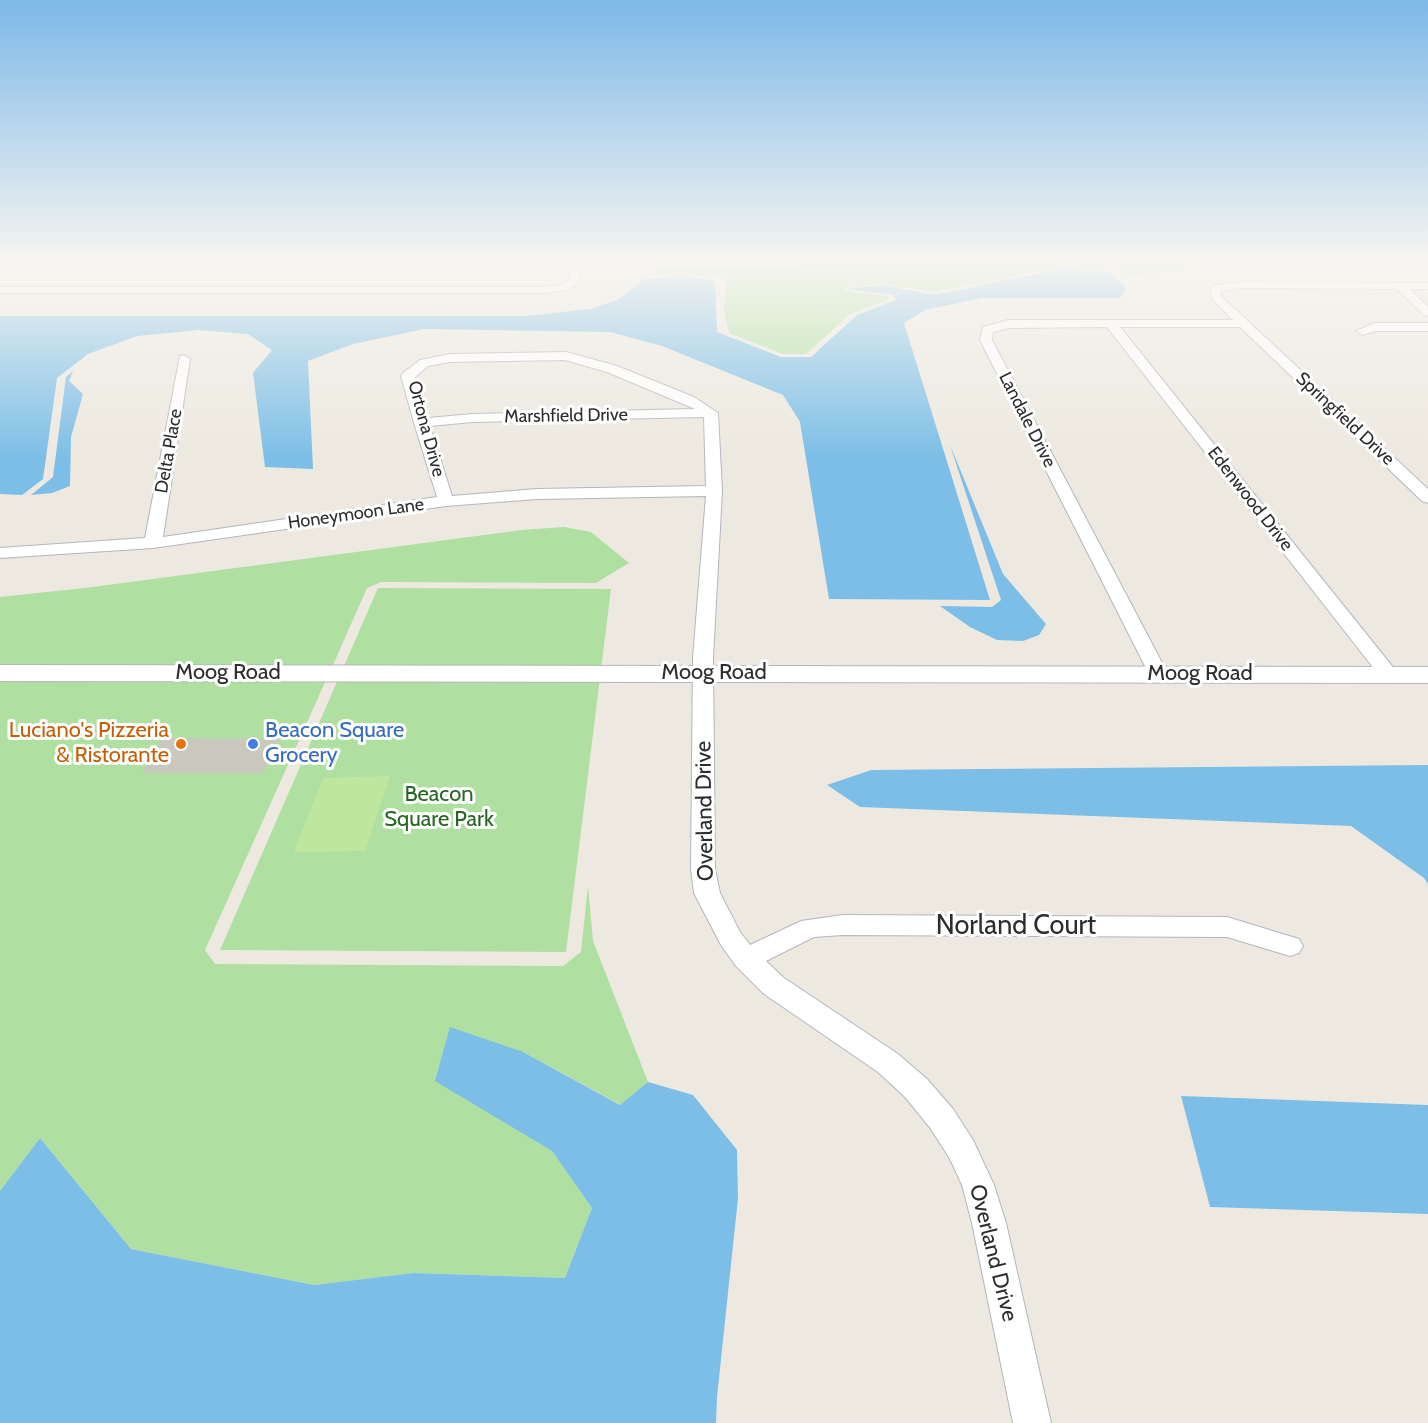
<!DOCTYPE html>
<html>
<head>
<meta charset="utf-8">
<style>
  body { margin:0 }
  canvas { display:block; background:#ede9e0 }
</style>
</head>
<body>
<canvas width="1428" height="1423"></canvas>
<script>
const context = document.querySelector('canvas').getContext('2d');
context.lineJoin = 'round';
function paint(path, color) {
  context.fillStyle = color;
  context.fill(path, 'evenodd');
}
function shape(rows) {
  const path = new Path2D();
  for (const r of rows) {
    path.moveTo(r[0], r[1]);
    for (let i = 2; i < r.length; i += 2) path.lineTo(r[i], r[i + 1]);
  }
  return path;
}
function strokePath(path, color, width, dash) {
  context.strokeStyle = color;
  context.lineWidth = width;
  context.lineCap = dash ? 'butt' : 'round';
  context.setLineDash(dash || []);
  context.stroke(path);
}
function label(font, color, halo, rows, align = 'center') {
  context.font = font + ' Cabin,sans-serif';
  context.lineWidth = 6;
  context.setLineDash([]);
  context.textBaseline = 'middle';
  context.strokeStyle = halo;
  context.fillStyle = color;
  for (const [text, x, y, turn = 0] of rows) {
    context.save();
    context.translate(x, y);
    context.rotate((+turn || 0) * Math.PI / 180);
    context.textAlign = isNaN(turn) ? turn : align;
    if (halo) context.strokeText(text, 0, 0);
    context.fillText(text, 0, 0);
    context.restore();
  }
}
paint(shape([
  [848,259,1248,259,1249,260,1128,277,1119,268,1056,268,933,292,884,284,845,287,846,291,888,296,889,299,850,314,806,354,783,354,729,333,724,309,727,275,654,276,654,263,828,262],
  [564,527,591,532,629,563,596,583,381,582,367,588,333,665,0,665,0,597,85,588,522,530],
  [378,588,611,589,566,952,220,950],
  [326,680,205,950,215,964,563,966,581,952,588,886,593,941,648,1082,621,1105,523,1052,435,1080,552,1151,592,1208,565,1278,413,1273,314,1285,131,1249,40,1138,0,1191,0,681]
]), '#afdfa1');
paint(shape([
  [390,776,365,851,294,852,323,778]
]), '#bfe69e');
paint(shape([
  [1061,269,1110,272,1126,288,1120,298,982,298,925,310,904,323,990,600,829,599,800,422,783,395,662,346,610,332,424,329,353,344,308,361,313,469,265,467,253,373,272,350,248,334,199,330,137,336,88,354,57,378,43,479,22,495,0,494,0,316,527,316,590,309,617,300,645,279,685,276,715,281,717,332,781,357,811,357,857,315,896,300,894,295,847,289,882,285,934,295],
  [73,371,69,381,83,394,71,437,70,486,52,493,31,495,53,477,66,377],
  [950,445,1003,574,1046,624,1039,635,1023,641,997,640,970,627,940,606,992,607,1001,600],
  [1428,765,1428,884,1424,878,1351,826,860,807,827,785,871,770],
  [450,1027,523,1052,620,1105,648,1082,693,1095,737,1150,738,1198,717,1397,716,1423,0,1423,0,1191,40,1138,131,1249,314,1285,413,1273,565,1278,592,1208,552,1151,435,1081],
  [1181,1096,1428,1105,1428,1214,1210,1207]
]), '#7cbee7');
paint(shape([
  [163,738,280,739,263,773,142,773]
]), '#c9c7be');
const minor = shape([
  [579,259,584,262,578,284,567,290,545,293,0,293,0,287,545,287,560,285,569,280,574,262,579,259],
  [1242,282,1428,283,1428,289,1410,289,1428,307,1428,316,1424,315,1397,289,1242,288,1221,291,1221,296,1428,489,1428,503,1422,501,1240,327,1120,327,1396,671,1399,675,1396,679,1382,679,1107,327,1009,328,993,332,992,340,1168,674,1165,678,1151,678,980,340,983,327,1008,320,1233,320,1212,299,1210,288,1215,285,1242,282],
  [1375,323,1428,323,1428,331,1376,331,1362,335,1356,331,1375,323],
  [566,352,617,366,694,397,718,413,722,491,713,658,715,869,720,893,740,932,750,945,801,921,843,915,1227,917,1299,939,1303,946,1299,953,1290,956,1227,937,843,935,814,937,766,961,784,978,898,1054,927,1079,953,1109,973,1140,994,1185,1006,1223,1051,1423,1013,1423,972,1223,962,1185,950,1159,931,1129,905,1097,878,1072,764,994,736,966,721,945,694,893,691,869,693,658,706,496,537,499,446,506,153,548,0,558,0,548,145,538,180,356,184,355,190,359,163,537,437,497,414,423,401,376,403,373,420,360,450,354,566,352],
  [565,360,607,372,695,409,473,414,428,418,415,377,428,366,450,362,565,360],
  [704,417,706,486,537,489,452,496,430,426,473,422,704,417]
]);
const tertiary = shape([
  [417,259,842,259,840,262,818,265,0,269,0,261,417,259],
  [0,665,1428,667,1428,683,0,681,0,665]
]);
strokePath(minor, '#b4b5bf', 2);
strokePath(tertiary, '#b4b5bf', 2);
paint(minor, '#fff');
paint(tertiary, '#fff');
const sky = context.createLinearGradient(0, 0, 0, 458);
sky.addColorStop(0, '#7db8e8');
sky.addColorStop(0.57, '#f7f5f1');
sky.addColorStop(1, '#f7f5f100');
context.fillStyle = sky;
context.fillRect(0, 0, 1428, 458);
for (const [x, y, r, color] of [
  [181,744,6,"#e8710a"],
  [253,744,6,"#3f7fe0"]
]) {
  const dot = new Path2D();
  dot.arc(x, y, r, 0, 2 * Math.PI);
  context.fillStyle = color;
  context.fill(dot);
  strokePath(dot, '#fff', 2);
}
label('18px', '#2d2d2d', '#fff', [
  ["Marshfield Drive",566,416,-1],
  ["Springfield Drive",1345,419,43],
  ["Landale Drive",1027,420,63],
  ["Ortona Drive",426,429,75],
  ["Delta Place",169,451,-80],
  ["Edenwood Drive",1250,499,52],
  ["Honeymoon Lane",356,514,-8]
]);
label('22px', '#2d2d2d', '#fff', [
  ["Moog Road",228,673],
  ["Moog Road",714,673],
  ["Moog Road",1200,674],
  ["Overland Drive",705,811,-91],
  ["Overland Drive",993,1253,76]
]);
label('22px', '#c56008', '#fff', [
  ["Luciano's Pizzeria",169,731],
  ["& Ristorante",169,756]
], 'right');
label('22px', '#366cbe', '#fff', [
  ["Beacon Square",265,731],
  ["Grocery",265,756]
], 'left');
label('22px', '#276620', '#fff', [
  ["Beacon",439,795],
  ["Square Park",439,820]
]);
label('27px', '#2d2d2d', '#fff', [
  ["Norland Court",1016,926]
]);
</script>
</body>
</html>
